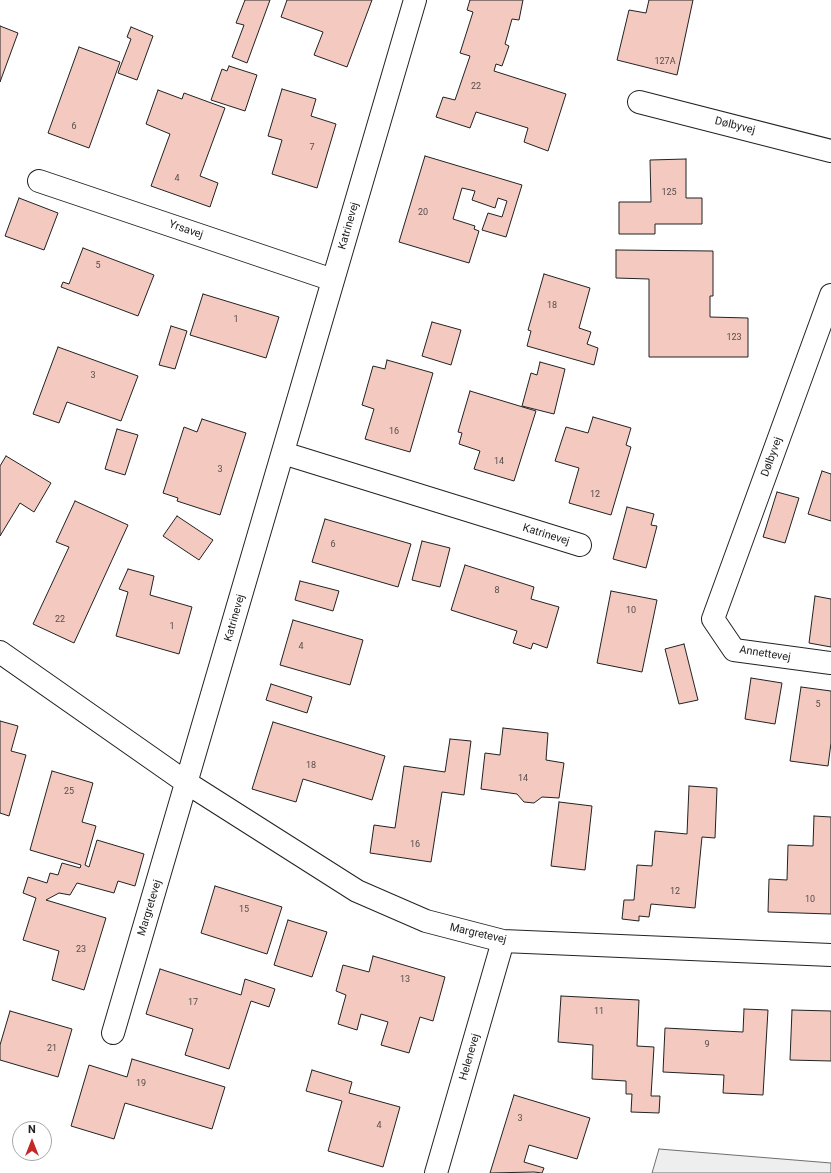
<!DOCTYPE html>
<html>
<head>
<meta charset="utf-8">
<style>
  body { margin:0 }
  #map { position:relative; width:831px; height:1173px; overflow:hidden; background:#fff; font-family:Roboto,sans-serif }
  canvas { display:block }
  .north { position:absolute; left:12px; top:1121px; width:40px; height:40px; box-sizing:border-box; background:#fff; border:1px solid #a7a7a7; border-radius:50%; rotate:0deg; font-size:11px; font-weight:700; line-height:16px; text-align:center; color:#222 }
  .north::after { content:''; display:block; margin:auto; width:14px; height:18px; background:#c62828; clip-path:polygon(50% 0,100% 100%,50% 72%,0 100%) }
</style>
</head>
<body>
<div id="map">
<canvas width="831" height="1173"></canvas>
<div class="north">N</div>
</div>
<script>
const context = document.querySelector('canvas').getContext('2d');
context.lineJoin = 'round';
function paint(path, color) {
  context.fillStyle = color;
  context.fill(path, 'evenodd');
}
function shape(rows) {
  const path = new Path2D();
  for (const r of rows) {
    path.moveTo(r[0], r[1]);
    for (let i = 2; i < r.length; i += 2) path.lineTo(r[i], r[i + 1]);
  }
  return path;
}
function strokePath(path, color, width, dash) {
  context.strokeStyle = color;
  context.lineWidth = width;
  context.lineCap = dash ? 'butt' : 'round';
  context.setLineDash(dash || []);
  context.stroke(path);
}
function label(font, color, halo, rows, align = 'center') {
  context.font = font + ' Roboto,sans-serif';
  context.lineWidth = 3;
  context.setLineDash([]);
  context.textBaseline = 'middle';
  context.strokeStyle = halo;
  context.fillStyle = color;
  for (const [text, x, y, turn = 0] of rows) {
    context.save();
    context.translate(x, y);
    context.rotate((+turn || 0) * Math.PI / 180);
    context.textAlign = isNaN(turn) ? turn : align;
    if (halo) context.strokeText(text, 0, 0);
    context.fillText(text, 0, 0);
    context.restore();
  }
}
const green = shape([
  [659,1149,831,1163,831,1173,652,1173,659,1149]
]);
paint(green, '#eee');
strokePath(green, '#6f6f6f', 1);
const building = shape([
  [245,0,270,0,247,63,232,57,244,25,236,23,245,0],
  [287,0,372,0,347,67,314,55,323,32,281,17,287,0],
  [470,0,523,0,519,20,512,19,505,44,509,46,502,66,496,64,494,71,566,94,548,151,524,142,528,128,476,112,470,128,436,117,443,97,455,100,470,56,460,53,473,12,467,10,470,0],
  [649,0,693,0,677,75,617,60,629,10,646,13,649,0],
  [0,26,18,33,0,82,0,26],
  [131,27,153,36,137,80,118,73,131,39,127,37,131,27],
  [79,47,120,62,89,148,48,133,79,47],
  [229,66,257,75,245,111,211,100,222,69,227,71,229,66],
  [282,89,316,99,311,116,336,124,317,188,272,174,282,140,268,136,282,89],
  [158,90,182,99,184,93,225,108,200,176,218,183,210,207,151,186,170,134,146,124,158,90],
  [425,156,522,185,506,237,482,230,488,213,502,217,507,201,498,198,495,208,472,200,475,191,462,188,453,219,475,226,474,229,479,231,469,263,399,242,425,156],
  [686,159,686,198,702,198,702,224,655,224,655,234,619,234,619,202,651,202,650,160,686,159],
  [19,198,58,213,44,250,5,236,19,198],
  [83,248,154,275,138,316,61,287,63,282,69,284,83,248],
  [616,250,713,251,713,296,710,296,710,317,748,318,748,357,649,357,649,279,616,278,616,250],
  [544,274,590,288,579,328,591,332,587,344,598,348,594,365,527,346,531,331,528,330,544,274],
  [203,294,279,317,266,358,190,335,203,294],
  [432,322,461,330,451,365,422,356,432,322],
  [171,326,187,331,175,369,159,365,171,326],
  [58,347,138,376,121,421,67,402,59,423,33,414,58,347],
  [387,360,433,373,410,452,365,439,374,409,362,405,373,366,385,369,387,360],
  [540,362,565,369,554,414,522,406,531,373,537,375,540,362],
  [470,391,536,411,514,481,474,469,480,451,459,444,462,433,458,432,470,391],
  [593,417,631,428,626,445,631,447,611,515,569,503,579,468,555,461,566,427,588,433,593,417],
  [202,419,246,433,220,515,177,501,178,498,163,493,184,427,197,432,202,419],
  [117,429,138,435,125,475,105,469,117,429],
  [6,456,51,483,34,512,20,503,0,536,0,466,6,456],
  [822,471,831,474,831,521,808,514,822,471],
  [777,492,799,498,785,543,763,537,777,492],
  [75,501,128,525,74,643,33,624,69,547,56,542,75,501],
  [627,507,654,514,651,525,657,526,646,568,613,559,627,507],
  [177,516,213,540,199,560,163,536,177,516],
  [325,519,411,544,398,587,312,562,325,519],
  [422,541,450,548,440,587,412,580,422,541],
  [465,565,534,587,531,599,559,607,547,648,533,643,531,649,513,643,517,631,451,610,465,565],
  [128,569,154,576,150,595,192,607,179,654,116,636,128,592,119,589,128,569],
  [300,581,339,591,333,611,295,600,300,581],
  [611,591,657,600,642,672,597,663,611,591],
  [815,596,831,599,831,647,809,643,815,596],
  [293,620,363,640,350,685,280,665,293,620],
  [684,644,698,700,679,704,665,649,684,644],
  [751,678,782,683,775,724,745,719,751,678],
  [271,684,312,697,307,713,266,700,271,684],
  [801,687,831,691,831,743,828,766,790,761,801,687],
  [0,721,18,726,11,751,26,755,9,816,0,813,0,721],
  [273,722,385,756,372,800,303,779,296,802,252,789,273,722],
  [503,728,548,733,546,760,564,763,559,798,542,797,534,803,524,802,517,794,481,789,485,753,500,755,503,728],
  [450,739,471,741,464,795,442,792,431,862,370,853,374,825,395,828,404,766,445,772,450,739],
  [52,771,93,783,82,822,96,826,85,865,89,867,97,840,144,854,135,886,118,881,114,893,77,883,70,895,59,893,46,900,106,918,84,990,52,980,59,951,23,940,36,898,23,893,28,877,47,883,50,873,58,875,62,863,80,868,81,865,30,850,52,771],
  [689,786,717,788,715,838,702,837,695,908,651,904,649,917,639,916,639,921,622,919,624,900,634,900,637,865,652,866,655,831,687,834,689,786],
  [559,802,592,806,585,870,551,866,559,802],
  [814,816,831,817,831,914,768,912,769,879,787,880,788,845,813,846,814,816],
  [215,886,282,907,267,954,201,933,215,886],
  [288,920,327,932,312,977,274,965,288,920],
  [373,956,445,977,433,1021,420,1017,409,1053,381,1045,388,1022,361,1014,357,1030,338,1024,346,995,336,991,343,965,369,972,373,956],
  [160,969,241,995,245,979,275,989,269,1007,251,1001,229,1069,185,1055,193,1029,146,1014,160,969],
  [561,996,639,1000,637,1046,654,1047,651,1096,660,1096,659,1113,631,1112,632,1094,626,1094,626,1081,592,1079,593,1045,558,1042,561,996],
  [744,1009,768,1010,763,1095,723,1093,724,1075,663,1072,665,1028,743,1032,744,1009],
  [792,1010,831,1011,831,1061,790,1060,792,1010],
  [10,1011,72,1029,58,1077,0,1060,0,1045,10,1011],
  [132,1059,225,1087,212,1129,125,1103,114,1139,71,1126,89,1065,127,1077,132,1059],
  [312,1070,352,1082,349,1093,400,1107,383,1167,328,1151,342,1101,306,1091,312,1070],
  [514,1095,590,1118,577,1159,529,1145,524,1162,544,1168,542,1173,534,1172,490,1173,514,1095]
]);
paint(building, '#f3c9c0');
strokePath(building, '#222', 1);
const minor = shape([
  [639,102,831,151],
  [39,181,333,280],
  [831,295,713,619,734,650,831,663],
  [283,453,580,545],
  [0,652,187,783,357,891,426,921,503,941,831,955],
  [113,1033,415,0],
  [436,1173,503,941]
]);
strokePath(minor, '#222', 24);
strokePath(minor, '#fff', 22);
label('9px', '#564c4a', null, [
  ["127A",665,62],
  ["22",476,87],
  ["6",74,127],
  ["7",312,148],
  ["4",177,179],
  ["125",669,193],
  ["20",423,213],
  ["5",98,266],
  ["18",552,306],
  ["1",236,320],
  ["123",734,338],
  ["3",93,376],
  ["16",394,432],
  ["14",499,462],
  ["3",220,470],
  ["12",595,495],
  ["6",333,545],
  ["8",497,591],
  ["10",631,611],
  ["22",60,620],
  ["1",172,627],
  ["4",301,647],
  ["5",818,705],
  ["18",311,766],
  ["14",523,779],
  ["25",69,792],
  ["16",415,845],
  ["12",675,892],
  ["10",810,900],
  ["15",244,910],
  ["23",81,950],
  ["13",405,980],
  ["17",193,1003],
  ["11",599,1012],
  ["9",707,1045],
  ["21",52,1049],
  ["19",141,1084],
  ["3",520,1119],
  ["4",379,1126]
]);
label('11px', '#222', '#fff', [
  ["Dølbyvej",735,126,14],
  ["Katrinevej",349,226,-74],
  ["Yrsavej",186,230,19],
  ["Dølbyvej",772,457,-70],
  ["Katrinevej",546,535,17],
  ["Katrinevej",235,618,-74],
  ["Annettevej",765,654,9],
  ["Margretevej",150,908,-73],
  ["Margretevej",478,934,13],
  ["Helenevej",470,1057,-74]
]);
</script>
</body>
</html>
